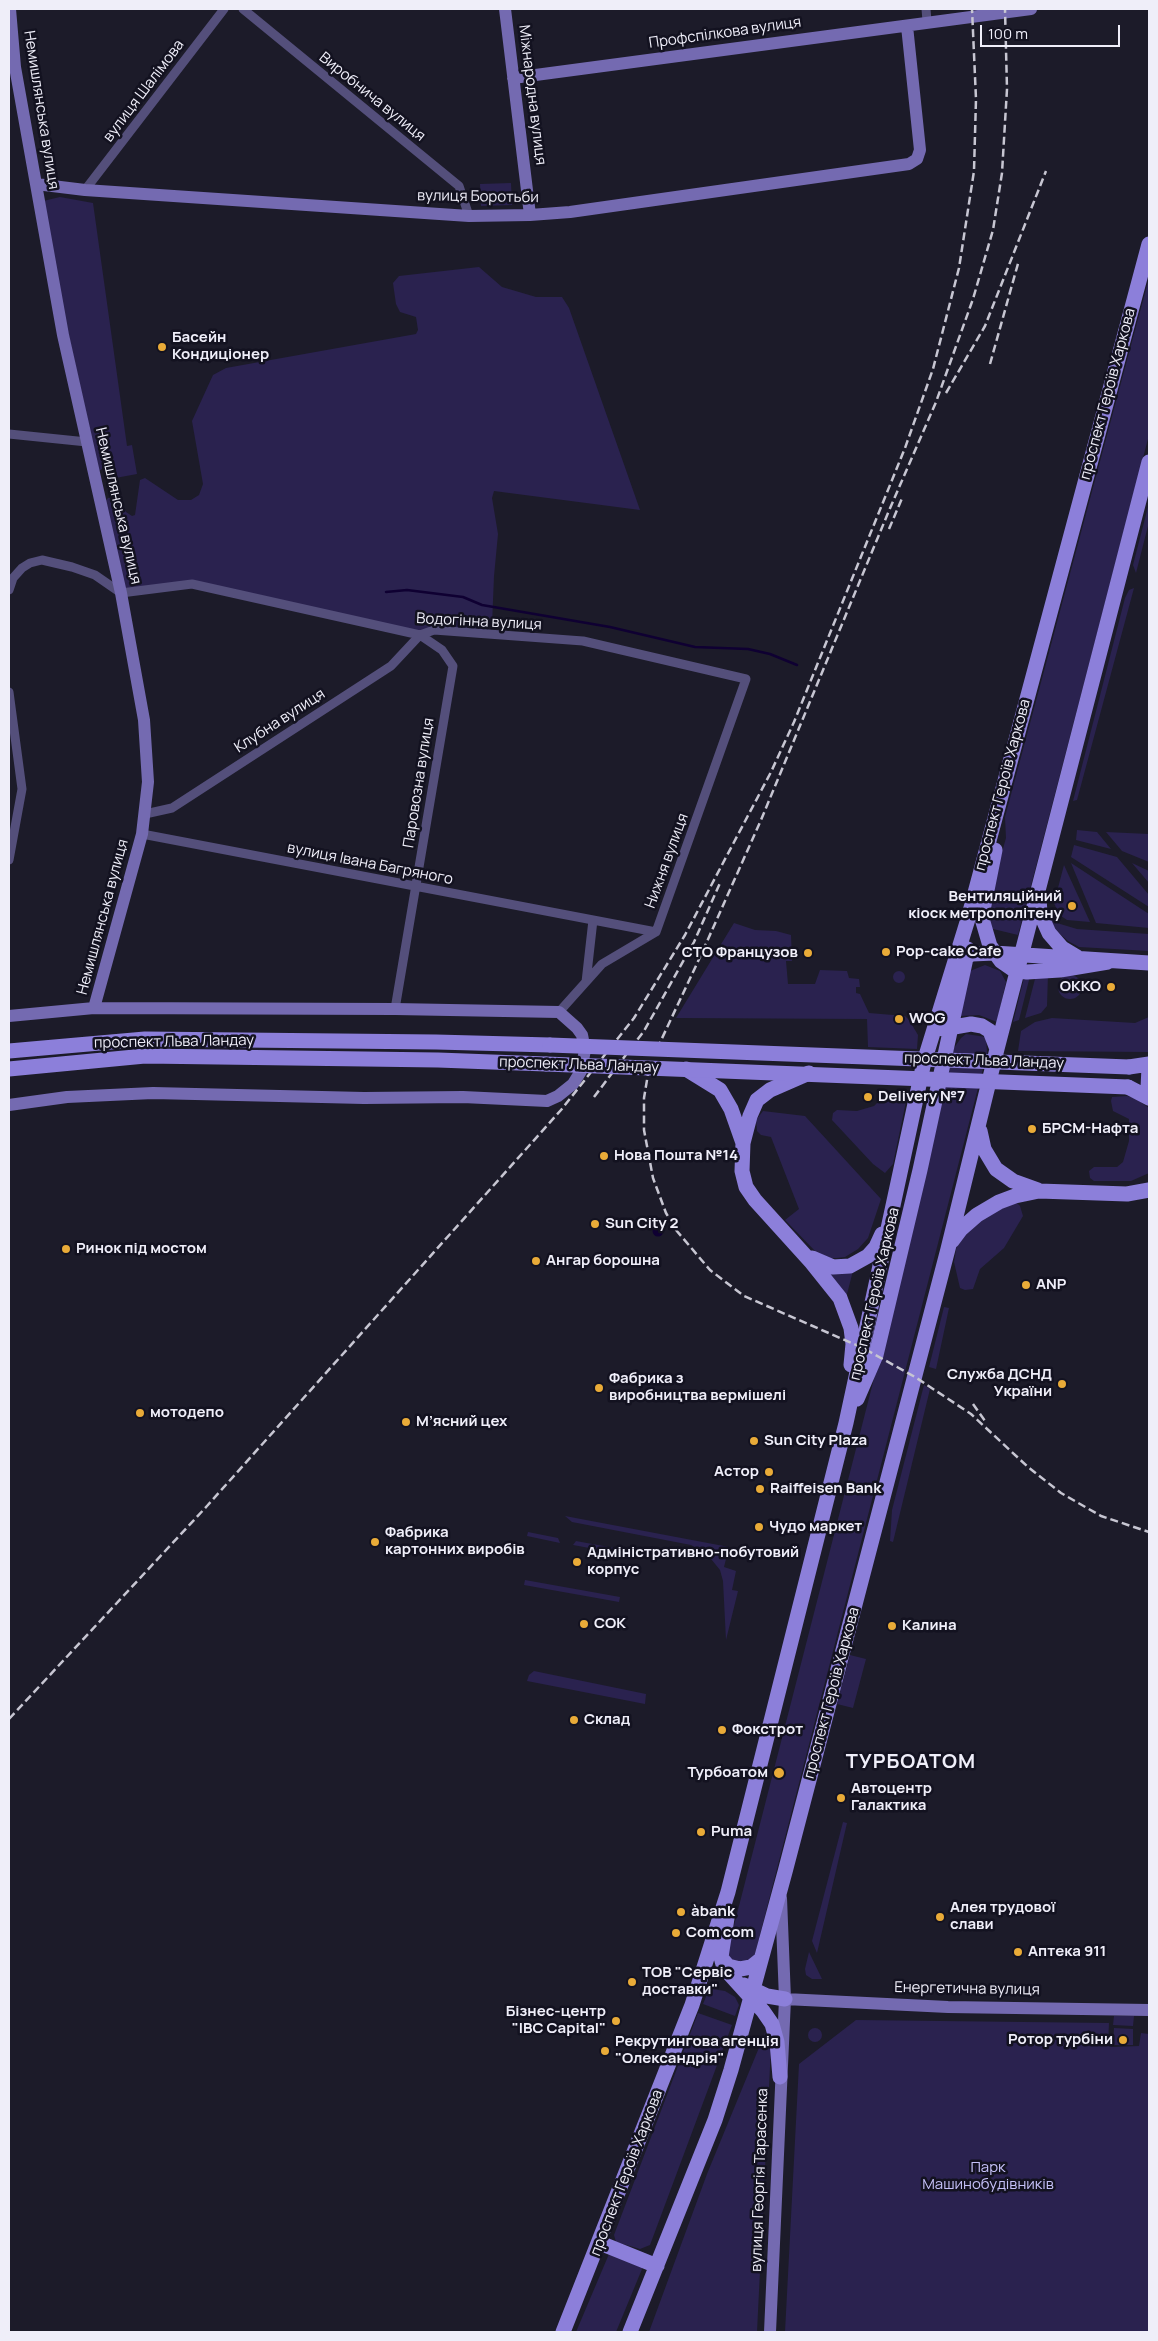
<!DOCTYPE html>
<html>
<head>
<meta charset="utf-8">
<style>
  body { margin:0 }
  #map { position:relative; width:1158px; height:2341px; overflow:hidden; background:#1c1b29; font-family:Manrope,sans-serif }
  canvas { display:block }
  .frame { position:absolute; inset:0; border:10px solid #efeef9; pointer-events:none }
  .scale { position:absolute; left:980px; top:25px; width:140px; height:22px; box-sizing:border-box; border:2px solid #efeef9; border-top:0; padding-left:6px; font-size:15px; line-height:18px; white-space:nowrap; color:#efeef9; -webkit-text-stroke:4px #131220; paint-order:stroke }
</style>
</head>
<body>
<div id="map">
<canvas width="1158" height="2341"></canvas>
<div class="frame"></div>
<div class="scale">100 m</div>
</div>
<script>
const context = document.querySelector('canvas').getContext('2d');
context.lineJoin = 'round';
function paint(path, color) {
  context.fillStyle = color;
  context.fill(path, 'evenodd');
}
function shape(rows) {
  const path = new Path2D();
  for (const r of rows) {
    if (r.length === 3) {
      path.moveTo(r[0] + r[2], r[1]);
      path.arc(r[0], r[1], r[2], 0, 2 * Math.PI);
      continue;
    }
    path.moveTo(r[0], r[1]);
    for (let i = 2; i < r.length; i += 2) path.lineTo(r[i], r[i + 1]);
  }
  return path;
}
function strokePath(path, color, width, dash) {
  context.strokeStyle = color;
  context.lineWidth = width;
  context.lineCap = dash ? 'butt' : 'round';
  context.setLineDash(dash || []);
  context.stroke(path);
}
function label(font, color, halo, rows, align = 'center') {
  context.font = font + ' Manrope,sans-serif';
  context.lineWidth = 5;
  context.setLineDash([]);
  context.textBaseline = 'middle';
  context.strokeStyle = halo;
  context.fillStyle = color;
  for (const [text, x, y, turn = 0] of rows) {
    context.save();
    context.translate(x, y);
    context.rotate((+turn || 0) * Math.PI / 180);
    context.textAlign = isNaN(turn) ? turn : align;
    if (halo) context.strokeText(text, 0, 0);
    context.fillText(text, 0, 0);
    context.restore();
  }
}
paint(shape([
  [511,183,512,205,481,206,480,184],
  [60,197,93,203,127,446,132,445,137,474,110,479,105,457,102,469,99,471,39,202],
  [479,267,502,287,536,297,562,297,569,308,640,510,494,491,492,498,498,534,494,576,492,625,486,628,434,630,420,635,192,584,121,593,101,506,108,498,116,498,122,502,126,512,132,516,135,515,140,480,145,478,178,500,191,500,199,495,203,484,192,421,213,375,226,368,416,334,418,330,416,317,400,312,396,304,393,283,399,276],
  [1149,278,1149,435,1018,935,989,928,988,922,993,884,1006,838,1005,817],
  [1149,503,1149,522,1136,573,1133,565],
  [1134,588,1077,800,1073,801,1125,598,1129,590],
  [1077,830,1097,832,1111,849,1076,840],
  [1106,832,1149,834,1149,862,1122,851],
  [1074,845,1117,857,1149,895,1149,907,1071,857],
  [1071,863,1149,914,1149,928,1096,923],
  [1132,863,1149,871,1149,883],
  [1064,865,1090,922,1067,920,1061,916,1057,910,1054,903],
  [1050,915,1057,923,1077,929,1149,934,1149,951,1079,947,1068,941,1059,933,1049,921],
  [734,923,755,930,776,931,791,935,792,961,786,961,788,984,815,984,820,970,847,971,849,978,859,979,860,987,856,987,856,993,860,994,869,1013,905,1016,909,1020,918,1035,917,1049,868,1047,867,1019,676,1018],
  [985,965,1000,971,1006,982,997,1022,979,1015,960,1016,970,971],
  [899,977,6],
  [1048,974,1047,1006,1041,1013,1025,1018,1036,975],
  [1070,987,12],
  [1030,976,1019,1020,1013,1022,1024,978],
  [1149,1017,1149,1052,1018,1051,1021,1031,1035,1022,1052,1018,1135,1023],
  [966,1034,986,1037,987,1053,755,1954,752,1960,741,1967,728,1957,729,1945,879,1359,954,1048,961,1038],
  [881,1091,908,1092,893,1164,885,1173,873,1164,832,1120,833,1113,837,1110,857,1111,874,1106,879,1101],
  [1127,1096,1135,1098,1149,1108,1149,1173,1131,1181,1094,1181,1090,1178,1089,1171,1094,1167,1117,1167,1123,1162,1129,1141,1129,1119,1113,1111,1111,1101,1112,1097],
  [763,1111,805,1116,881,1199,868,1238,858,1249,845,1257,837,1258,830,1258,817,1253,785,1220,799,1209,771,1137,761,1135,757,1131,756,1120],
  [1016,1202,1020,1206,1023,1216,1004,1248,980,1269,973,1289,965,1290,960,1288,954,1262,957,1244,978,1220],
  [854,1267,846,1298,827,1273],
  [944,1307,949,1308,936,1369,929,1367],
  [924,1385,930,1389,893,1542,890,1541,892,1510],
  [565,1516,729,1547,724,1567,736,1571,732,1590,738,1591,726,1640,723,1581,720,1570,707,1554,691,1545,572,1522],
  [528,1532,558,1538,560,1543,527,1536],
  [576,1541,614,1548,633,1556,573,1545],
  [525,1580,620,1597,619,1602,524,1585],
  [850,1655,866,1659,853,1708,837,1704],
  [534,1671,646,1694,645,1704,527,1681,529,1675],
  [843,1822,847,1823,817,1953,812,1941],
  [809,1952,822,1979,812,1979,806,1975,805,1969],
  [712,1989,725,1991,735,1997,739,2005,735,2016,703,2004,708,1992],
  [698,2013,732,2025,650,2245,640,2249,616,2242,614,2235],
  [1114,2016,1134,2016,1133,2026,1113,2025],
  [856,2020,1109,2023,1108,2046,1114,2047,1139,2046,1141,2033,1149,2034,1149,2332,785,2332,799,2064],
  [815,2035,7],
  [1114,2028,1133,2029,1133,2045,1113,2045],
  [765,2033,771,2046,757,2332,649,2332,707,2174],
  [609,2254,642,2266,642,2269,616,2332,576,2332]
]), '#2a224f');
paint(shape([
  [658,1231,5.5]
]), '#0f0032');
strokePath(shape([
  [386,592,407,590,463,597,482,605,610,627,695,647,748,649,770,654,797,665]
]), '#0f0032', 2.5);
strokePath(shape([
  [243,9,459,186,469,216],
  [926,9,927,21],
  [85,190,224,9],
  [9,434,87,442],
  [9,590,13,578,22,568,30,563,42,560,72,567,95,575,121,593,192,584,420,635,434,630,583,641,746,679,656,932,602,964,559,1012],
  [9,692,22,789,9,860],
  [145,814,172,808,391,666,420,635,442,650,453,666,395,1009],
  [142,834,656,932],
  [586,982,593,920]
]), '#544f7b', 9);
strokePath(shape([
  [10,9,15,67,63,335,121,593,144,720,148,782,142,834,94,1008],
  [505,9,530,215],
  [513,78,1031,9],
  [36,184,85,190,469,216,530,215,570,212,909,164,917,159,920,150,907,26],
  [9,1016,94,1008,395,1009,559,1012,577,1028,582,1035,585,1050,581,1071,573,1084,558,1096,547,1101,463,1097,364,1098,153,1093,67,1097,9,1105],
  [785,1999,948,2007,1149,2010],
  [770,2332,785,1999,781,1898]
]), '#746ab1', 12);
strokePath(shape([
  [995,850,983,910,983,922,990,946,1001,961,1014,970,1027,972,1060,970,1108,962],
  [1039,898,1040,913,1049,933,1062,948,1077,957],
  [961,960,972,954,994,953,1149,963],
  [943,1029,971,1024,982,1026,990,1031,997,1049],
  [9,1051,145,1039,436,1042,550,1045],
  [1129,1067,1149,1064],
  [9,1069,145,1056,438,1060,546,1064],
  [686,1069,720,1090,731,1109,743,1143],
  [809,1073,770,1090,757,1100,750,1116,743,1143,742,1171,746,1187,755,1200,812,1263,840,1298,851,1328,853,1344,851,1365],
  [1128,1087,1149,1098],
  [1148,1088,1149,1067],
  [980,1131,984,1149,996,1169,1013,1181,1038,1190],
  [952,1241,961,1229,977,1215,999,1202,1015,1196,1039,1191,1127,1194,1149,1190],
  [812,1258,833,1267,850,1266,868,1256,876,1247,882,1234],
  [857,1399,876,1355,920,1170,968,949],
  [727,1918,721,1957,724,1968,763,2011,772,2024,777,2042,780,2077],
  [722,1959,728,1966,740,1969,751,1967,761,1959],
  [744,1985,767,1996,785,1999],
  [600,2243,657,2266],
  [563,2332,692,2005,728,1892,846,1423,924,1062,968,919,1149,244],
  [630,2332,715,2120,731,2070,785,1872,948,1249,997,1049,1149,462]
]), '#8c7fda', 15);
strokePath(shape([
  [990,364,1019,260],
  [946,393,985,326,1046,171],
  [889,529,903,496],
  [657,1049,701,955,761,820,888,513,936,402,973,299,993,230,1002,173,1007,89,1005,9],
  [649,1068,644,1098,644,1130,653,1178,666,1213,676,1230,710,1270,744,1296,863,1348,915,1377,971,1414,1028,1467,1061,1493,1101,1516,1149,1532],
  [594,1097,644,1031,694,942,720,883],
  [973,1404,985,1421],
  [9,1719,207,1506,561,1110,634,1018,685,935,771,772,794,722,905,448,933,369,959,268,974,171,976,99,972,9]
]), '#c7c6d2', 2.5, [8, 4]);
strokePath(shape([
  [550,1045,1129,1067],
  [546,1064,1128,1087]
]), '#8c7fda', 15);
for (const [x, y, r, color] of [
  [162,347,5,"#e9ab38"],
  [1072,906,5,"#e9ab38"],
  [886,952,5,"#e9ab38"],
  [808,953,5,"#e9ab38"],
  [1111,987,5,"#e9ab38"],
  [899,1019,5,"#e9ab38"],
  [868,1097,5,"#e9ab38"],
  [1032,1129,5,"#e9ab38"],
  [604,1156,5,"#e9ab38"],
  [595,1224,5,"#e9ab38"],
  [66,1249,5,"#e9ab38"],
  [536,1261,5,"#e9ab38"],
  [1026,1285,5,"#e9ab38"],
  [1062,1384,5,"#e9ab38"],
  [599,1388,5,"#e9ab38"],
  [140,1413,5,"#e9ab38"],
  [406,1422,5,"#e9ab38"],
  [754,1441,5,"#e9ab38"],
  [769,1472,5,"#e9ab38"],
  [760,1489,5,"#e9ab38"],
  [759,1527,5,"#e9ab38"],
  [375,1542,5,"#e9ab38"],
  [577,1562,5,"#e9ab38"],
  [584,1624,5,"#e9ab38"],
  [892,1626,5,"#e9ab38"],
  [574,1720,5,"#e9ab38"],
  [722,1730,5,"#e9ab38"],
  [779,1773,6,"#e9ab38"],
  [841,1798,5,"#e9ab38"],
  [701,1832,5,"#e9ab38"],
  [681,1912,5,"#e9ab38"],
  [940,1917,5,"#e9ab38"],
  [676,1933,5,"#e9ab38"],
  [1018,1952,5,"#e9ab38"],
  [632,1982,5,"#e9ab38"],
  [616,2021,5,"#e9ab38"],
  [1123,2040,5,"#e9ab38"],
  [605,2051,5,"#e9ab38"]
]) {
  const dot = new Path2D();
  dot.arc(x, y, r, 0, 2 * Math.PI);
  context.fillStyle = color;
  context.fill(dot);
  strokePath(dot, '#131220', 2);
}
label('15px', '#efeef9', '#131220', [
  ["Профспілкова вулиця",725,33,-8],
  ["вулиця Шалімова",144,91,-53],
  ["Міжнародна вулиця",532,95,83],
  ["Виробнича вулиця",372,97,39],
  ["Немишлянська вулиця",41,110,81],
  ["вулиця Боротьби",478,197,1],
  ["проспект Героїв Харкова",1108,394,-75],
  ["Немишлянська вулиця",118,506,77],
  ["Водогінна вулиця",479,622,3],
  ["Клубна вулиця",280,721,-33],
  ["Паровозна вулиця",419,783,-81],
  ["проспект Героїв Харкова",1003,785,-75],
  ["Нижня вулиця",667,861,-70],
  ["вулиця Івана Багряного",370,864,11],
  ["Немишлянська вулиця",103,917,-75],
  ["проспект Льва Ландау",174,1042,-1],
  ["проспект Льва Ландау",984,1061,2],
  ["проспект Льва Ландау",579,1065,2],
  ["проспект Героїв Харкова",875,1294,-77],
  ["проспект Героїв Харкова",832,1693,-75],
  ["Енергетична вулиця",967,1989,1],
  ["проспект Героїв Харкова",627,2173,-69],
  ["вулиця Георгія Тарасенка",760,2180,-88]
]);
label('bold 15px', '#efeef9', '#131220', [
  ["Басейн",172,338],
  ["Кондиціонер",172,355],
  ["Вентиляційний",1062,897,"right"],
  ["кіоск метрополітену",1062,914,"right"],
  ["Pop-cake Cafe",896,952],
  ["СТО Французов",798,953,"right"],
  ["ОККО",1101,987,"right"],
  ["WOG",909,1019],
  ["Delivery №7",878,1097],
  ["БРСМ-Нафта",1042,1129],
  ["Нова Пошта №14",614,1156],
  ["Sun City 2",605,1224],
  ["Ринок під мостом",76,1249],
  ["Ангар борошна",546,1261],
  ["ANP",1036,1285],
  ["Служба ДСНД",1052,1375,"right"],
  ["України",1052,1392,"right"],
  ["Фабрика з",609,1379],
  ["виробництва вермішелі",609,1396],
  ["мотодепо",150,1413],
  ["М’ясний цех",416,1422],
  ["Sun City Plaza",764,1441],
  ["Астор",759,1472,"right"],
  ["Raiffeisen Bank",770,1489],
  ["Чудо маркет",769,1527],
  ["Фабрика",385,1533],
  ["картонних виробів",385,1550],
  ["Адміністративно-побутовий",587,1553],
  ["корпус",587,1570],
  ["СОК",594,1624],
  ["Калина",902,1626],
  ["Склад",584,1720],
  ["Фокстрот",732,1730],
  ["Турбоатом",768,1773,"right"],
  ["Автоцентр",851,1789],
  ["Галактика",851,1806],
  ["Puma",711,1832],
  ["Алея трудової",950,1908],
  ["слави",950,1925],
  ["àbank",691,1912],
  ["Com com",686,1933],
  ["Аптека 911",1028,1952],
  ["ТОВ \"Сервіс",642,1973],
  ["доставки\"",642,1990],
  ["Бізнес-центр",606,2012,"right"],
  ["\"IBC Capital\"",606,2029,"right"],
  ["Ротор турбіни",1113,2040,"right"],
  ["Рекрутингова агенція",615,2042],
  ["\"Олександрія\"",615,2059]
], 'left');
label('15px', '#c5c1f8', '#131220', [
  ["Парк",988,2168],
  ["Машинобудівників",988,2185]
]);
context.letterSpacing = '1px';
label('bold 20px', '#efeef9', '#131220', [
  ["ТУРБОАТОМ",911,1762]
]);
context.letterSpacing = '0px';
</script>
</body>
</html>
